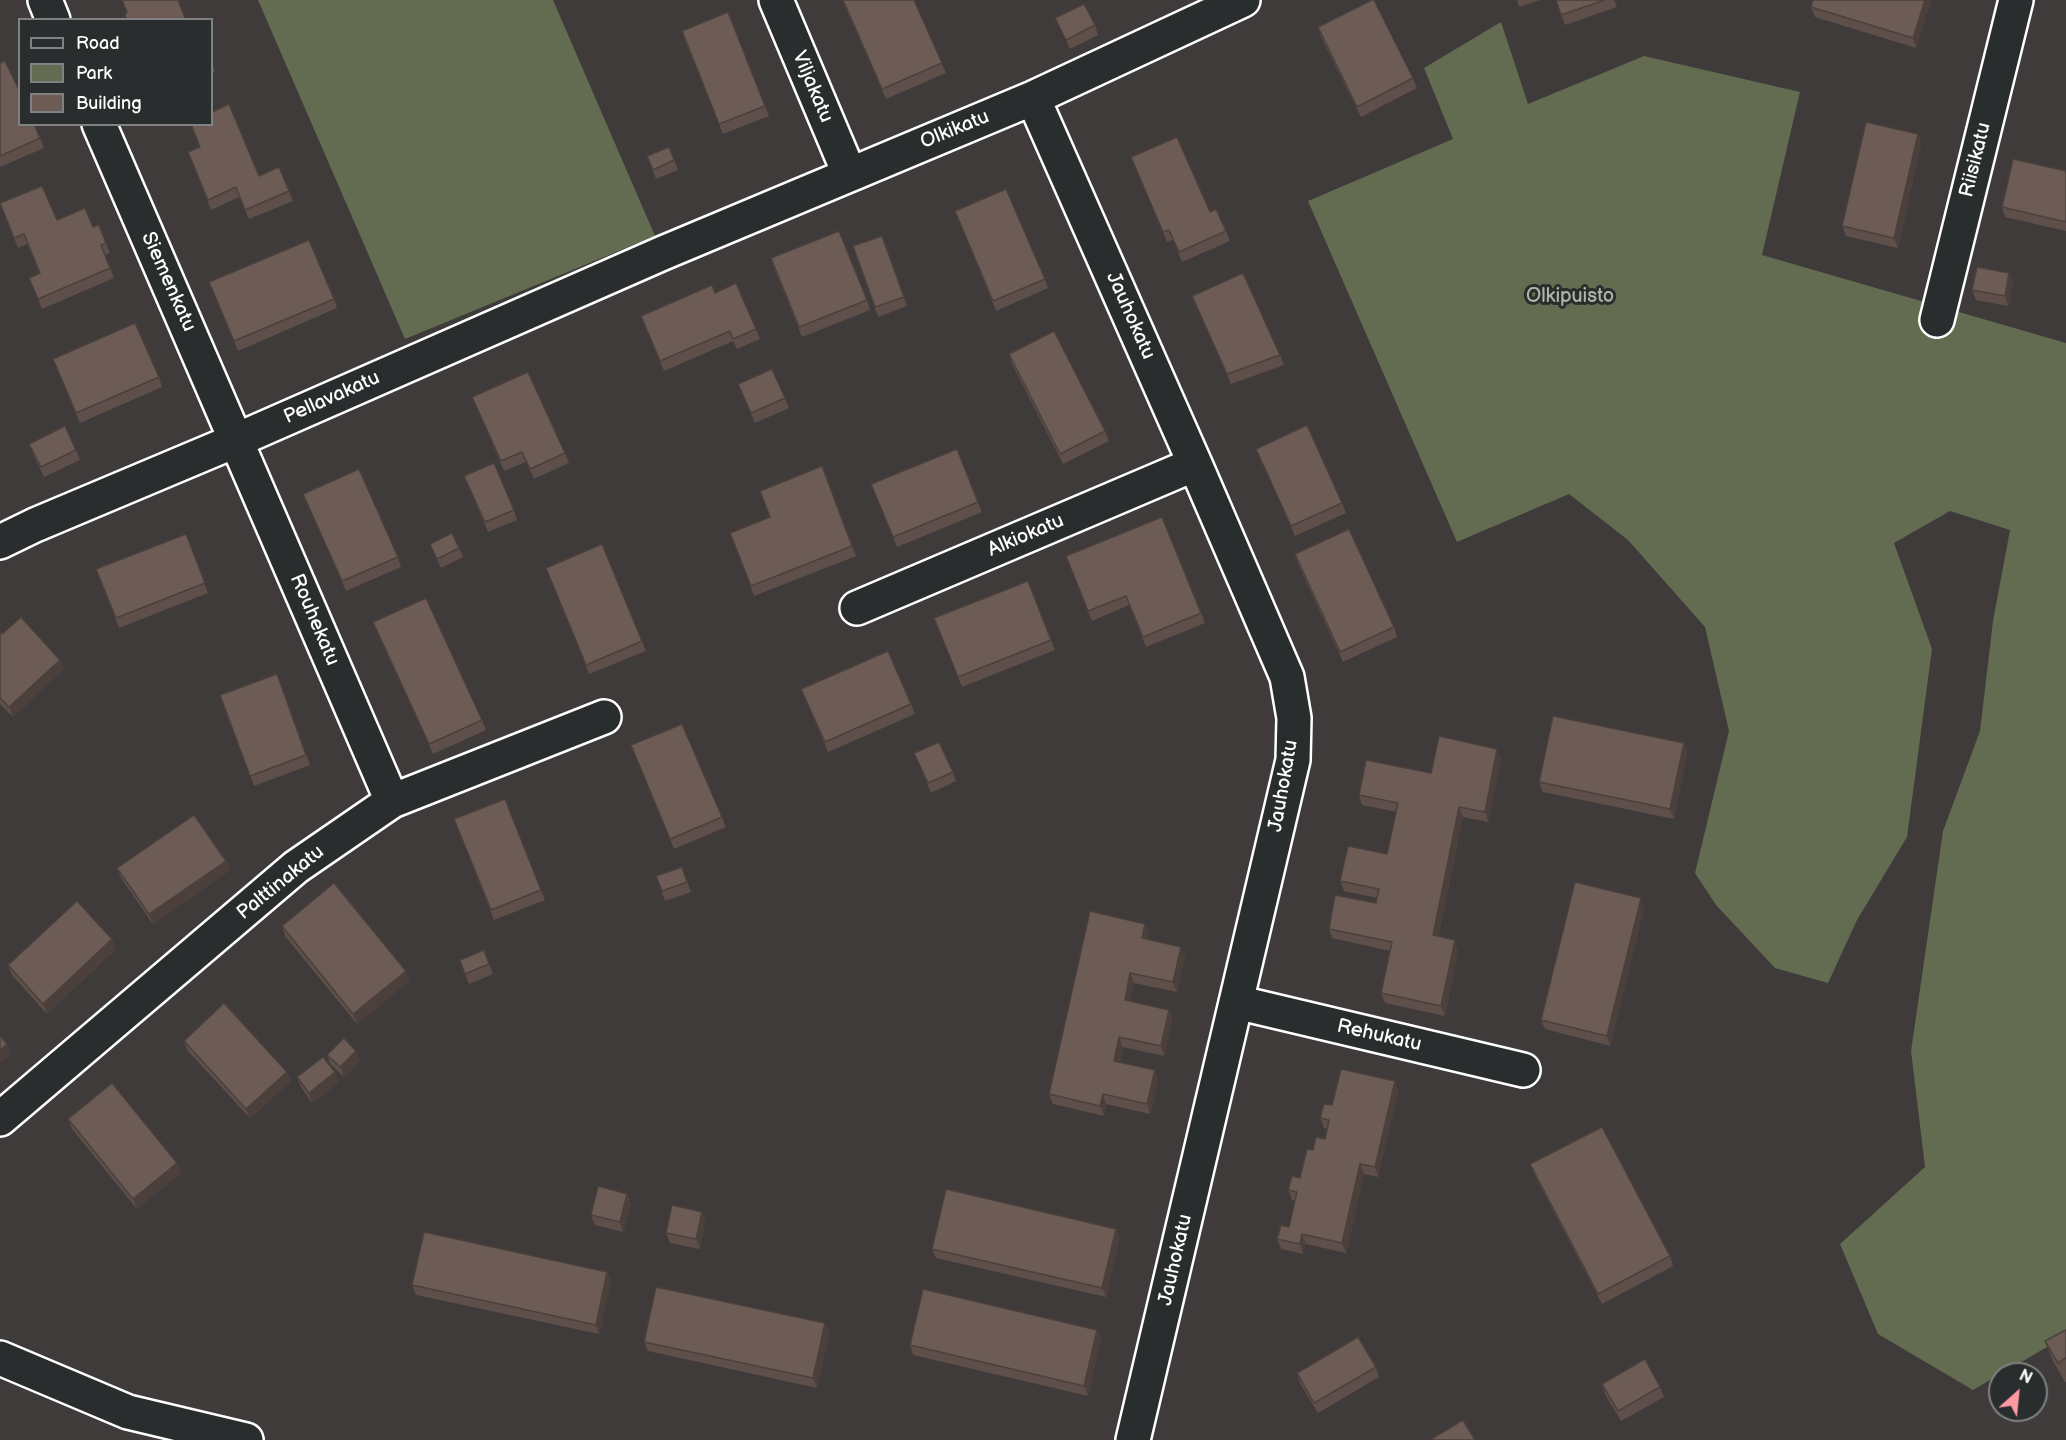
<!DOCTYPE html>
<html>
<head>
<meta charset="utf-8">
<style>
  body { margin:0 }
  #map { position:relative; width:2066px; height:1440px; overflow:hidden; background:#3e3b3a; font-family:"Balsamiq Sans",sans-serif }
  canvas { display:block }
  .legend { position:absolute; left:18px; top:18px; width:195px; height:108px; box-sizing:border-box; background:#2a2d2e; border:2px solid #7f8182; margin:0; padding:8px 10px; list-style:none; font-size:18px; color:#fff }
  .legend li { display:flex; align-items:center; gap:12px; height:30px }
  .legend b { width:30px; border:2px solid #7f8182 }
  .north { position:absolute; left:1988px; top:1362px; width:60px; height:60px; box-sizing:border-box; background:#2a2d2e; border:2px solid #7f8182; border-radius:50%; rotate:27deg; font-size:16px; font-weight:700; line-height:24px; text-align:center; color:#fff }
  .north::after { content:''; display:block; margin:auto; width:21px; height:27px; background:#ff9aa2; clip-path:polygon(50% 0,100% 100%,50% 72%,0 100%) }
</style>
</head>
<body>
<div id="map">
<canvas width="2066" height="1440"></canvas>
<ul class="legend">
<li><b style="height:8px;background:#2a2d2e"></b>Road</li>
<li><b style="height:16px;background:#636b51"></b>Park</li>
<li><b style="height:16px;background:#6d5c56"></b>Building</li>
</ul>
<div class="north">N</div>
</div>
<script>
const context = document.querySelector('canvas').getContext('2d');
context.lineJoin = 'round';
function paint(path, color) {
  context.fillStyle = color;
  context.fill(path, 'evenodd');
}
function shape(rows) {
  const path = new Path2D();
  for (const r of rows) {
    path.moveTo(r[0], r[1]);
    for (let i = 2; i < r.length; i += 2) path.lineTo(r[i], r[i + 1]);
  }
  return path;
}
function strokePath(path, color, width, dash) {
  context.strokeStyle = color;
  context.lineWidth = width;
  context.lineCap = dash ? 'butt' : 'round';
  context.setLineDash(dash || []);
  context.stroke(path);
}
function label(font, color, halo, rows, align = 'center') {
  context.font = font + ' "Balsamiq Sans",sans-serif';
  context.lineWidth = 6;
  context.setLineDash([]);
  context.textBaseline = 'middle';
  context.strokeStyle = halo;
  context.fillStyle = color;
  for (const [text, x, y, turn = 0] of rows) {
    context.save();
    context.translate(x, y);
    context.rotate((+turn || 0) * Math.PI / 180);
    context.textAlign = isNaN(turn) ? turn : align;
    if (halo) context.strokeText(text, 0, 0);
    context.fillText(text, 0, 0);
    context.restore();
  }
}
paint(shape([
  [258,0,553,0,655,236,405,339],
  [1501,22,1528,104,1644,56,1800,92,1762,255,2066,343,2066,1336,1973,1390,1878,1334,1840,1244,1925,1167,1911,1051,1943,831,1980,731,1993,621,2010,530,1950,511,1894,543,1932,649,1907,837,1857,920,1828,983,1775,968,1716,905,1695,873,1729,731,1705,627,1628,540,1569,494,1457,542,1308,201,1453,139,1424,68]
]), '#636b51');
const minor = shape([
  [45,0,53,20],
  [776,0,849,173],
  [1033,98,1195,464,1287,677,1294,718,1293,760,1133,1440],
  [99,124,392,801],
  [1937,320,2016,0],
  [0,542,35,525,237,440,663,253,1033,98,1243,0],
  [857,608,1195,464],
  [1236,1002,1523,1070],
  [0,1119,296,867,392,801,604,717]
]);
const tertiary = shape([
  [0,1358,128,1412,246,1440]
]);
strokePath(minor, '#fff', 38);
strokePath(tertiary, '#fff', 38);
strokePath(minor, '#2a2d2e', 33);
strokePath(tertiary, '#2a2d2e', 33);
paint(shape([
  [842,0,914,0,946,73,886,99],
  [1517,0,1540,0,1519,7],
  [1556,0,1614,0,1617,7,1565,25],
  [1813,0,1931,0,1916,48,1815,17,1811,7],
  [728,12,769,116,723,134,685,41],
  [1055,18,1095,25,1098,35,1070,49],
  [1318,27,1413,78,1417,88,1361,117,1321,37],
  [212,61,215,71,212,73],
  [0,63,40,138,44,148,0,167],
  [190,124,259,176,289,191,293,201,249,219,239,197,211,210,188,152,200,147],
  [1918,134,1921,144,1898,248,1846,236,1842,226],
  [669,147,678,170,656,179,647,156],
  [1131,157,1210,212,1226,231,1230,241,1182,262,1173,240,1167,242],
  [2066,171,2066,231,2005,217,2002,207],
  [955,211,1045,279,1048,288,996,311],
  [4,213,57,220,93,227,106,243,110,253,105,255,114,278,42,309,29,278,40,274,27,244,18,248],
  [882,236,907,306,878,317,853,246],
  [774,268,867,300,870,310,802,337],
  [2009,273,2013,283,2008,306,1976,300,1972,290],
  [209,282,334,299,337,308,238,351],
  [715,293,756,329,760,339,737,349,733,341,664,371,641,316],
  [1192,296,1280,355,1284,365,1231,384],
  [1009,354,1105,431,1109,441,1063,464,1012,364],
  [53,359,159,377,162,387,80,423],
  [738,384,785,398,789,408,755,423],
  [472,397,565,453,569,463,534,479,526,462,504,471],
  [29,444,76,450,80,460,44,477,33,454],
  [1256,449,1342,503,1346,513,1295,536],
  [822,466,856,556,754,596,730,533,770,517],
  [464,476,514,510,517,520,488,532],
  [871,484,978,502,982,512,897,547],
  [303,494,398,557,401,567,346,591],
  [186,534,208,593,119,628,96,569],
  [430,544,459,548,463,557,441,568],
  [1295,554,1394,627,1397,637,1343,662,1298,564],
  [1066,556,1201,613,1205,623,1146,647,1129,605,1092,621],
  [546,568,642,641,646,651,589,674],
  [1028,581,1055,650,962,687,934,618],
  [373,622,482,720,486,730,433,754,377,632],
  [0,632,2,634,60,660,64,669,13,717,0,704],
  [277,674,310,765,254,786,220,695],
  [801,689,911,704,915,714,828,752],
  [1684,743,1687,753,1674,819,1543,792,1539,782],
  [631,745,722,817,726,827,674,849],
  [914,753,953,772,956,781,931,793],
  [1501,759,1488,822,1463,817,1438,937,1458,950,1445,1016,1385,1003,1381,993,1390,951,1332,938,1329,929,1376,903,1377,898,1344,891,1340,881,1387,854,1396,812,1362,805,1359,795],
  [454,819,541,890,545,900,494,920],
  [226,861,230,870,153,924,121,878,117,868],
  [682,867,691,892,665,901,656,876],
  [1644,908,1610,1046,1545,1029,1541,1020],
  [282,926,406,971,409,981,357,1024,285,936],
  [1149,933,1147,939,1185,957,1177,992,1134,983,1130,1001,1169,1010,1172,1020,1164,1056,1123,1047,1120,1062,1158,1080,1150,1114,1106,1104,1104,1116,1053,1104,1049,1094],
  [112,939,116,949,47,1014,12,975,8,965],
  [484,950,493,974,469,984,460,960],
  [184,1041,287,1072,291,1081,250,1118,187,1050],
  [356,1051,360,1061,344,1077,331,1065,327,1055],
  [297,1077,339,1082,312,1103,301,1087],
  [1395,1081,1398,1091,1378,1177,1364,1174,1346,1253,1306,1244,1303,1254,1281,1249,1277,1239,1289,1227,1295,1201,1292,1200,1288,1190,1300,1178,1313,1150,1325,1139,1327,1129,1324,1128,1320,1118,1332,1105],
  [68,1119,177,1163,181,1173,137,1209,72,1129],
  [1530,1164,1670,1256,1673,1266,1602,1304,1534,1174],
  [627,1194,631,1204,623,1232,595,1225,591,1215],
  [702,1212,705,1221,700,1249,670,1243,666,1233],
  [1116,1229,1119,1239,1106,1297,936,1258,932,1249],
  [607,1272,611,1281,599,1334,416,1295,412,1285],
  [825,1323,829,1333,817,1388,648,1351,644,1342],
  [1097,1330,1101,1339,1088,1396,913,1355,910,1345],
  [2066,1330,2066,1382,2065,1382,2053,1361,2045,1341],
  [1376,1367,1379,1377,1318,1413,1300,1383,1297,1373],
  [1602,1384,1660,1387,1664,1397,1621,1421,1605,1394]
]), '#5e4f4a');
paint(shape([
  [1925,0,1931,0,1916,48,1913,38],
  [1918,134,1921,144,1898,248,1894,238],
  [2009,273,2013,283,2008,306,2005,296],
  [60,660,64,669,13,717,9,707],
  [1684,743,1687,753,1674,819,1670,809],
  [1497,749,1501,759,1488,822,1485,812],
  [1459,807,1463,817,1436,945,1433,935],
  [226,861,230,870,153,924,149,914],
  [1641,898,1644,908,1610,1046,1607,1036],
  [1145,924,1149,933,1146,948,1142,938],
  [112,939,116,949,47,1014,43,1004],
  [1455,940,1458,950,1445,1016,1441,1006],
  [1181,947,1185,957,1177,992,1173,982],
  [406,971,409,981,357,1024,353,1014],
  [1130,973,1134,983,1128,1010,1125,1000],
  [1169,1010,1172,1020,1164,1056,1161,1046],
  [1119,1037,1123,1047,1118,1071,1114,1061],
  [7,1044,11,1054,0,1063,0,1050],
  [356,1051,360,1061,344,1077,340,1067],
  [1155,1070,1158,1080,1150,1114,1147,1104],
  [287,1072,291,1081,250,1118,246,1109],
  [335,1072,339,1082,312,1103,309,1093],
  [1395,1081,1398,1091,1378,1177,1375,1167],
  [1103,1094,1106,1104,1104,1116,1100,1106],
  [177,1163,181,1173,137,1209,133,1199],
  [1360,1164,1364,1174,1346,1253,1342,1243],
  [627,1194,631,1204,623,1232,620,1222],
  [702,1212,705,1221,700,1249,696,1239],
  [1116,1229,1119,1239,1106,1297,1102,1288],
  [1302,1234,1306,1244,1303,1254,1300,1244],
  [607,1272,611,1281,599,1334,596,1325],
  [825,1323,829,1333,817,1388,813,1378],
  [1097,1330,1101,1339,1088,1396,1084,1386]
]), '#4c403c');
const building = shape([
  [122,0,178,0,186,20,127,20,125,15,127,12,122,0],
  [843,0,914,0,942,63,882,89,843,0],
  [1372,0,1374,0,1413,78,1357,107,1318,27,1372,0],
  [1556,0,1605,0,1561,15,1556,0],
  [1813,0,1925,0,1913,38,1811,7,1813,0],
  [1084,4,1095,25,1066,40,1055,18,1084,4],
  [728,12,765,106,719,124,682,31,728,12],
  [5,61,20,92,20,124,34,124,40,138,0,156,0,63,5,61],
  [229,104,259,176,279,167,289,191,245,210,236,187,208,200,188,152,200,147,191,124,212,124,212,112,229,104],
  [1866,122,1918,134,1894,238,1842,226,1866,122],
  [1177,137,1210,212,1216,209,1226,231,1179,252,1169,230,1163,232,1131,157,1177,137],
  [669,147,674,160,653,170,647,156,669,147],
  [2013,159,2066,171,2066,222,2002,207,2013,159],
  [42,186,57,220,85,208,93,227,99,225,106,243,101,245,110,268,38,299,29,278,40,273,24,234,14,238,0,203,42,186],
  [1006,189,1045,279,993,301,955,211,1006,189],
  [839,231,867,300,799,327,771,258,839,231],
  [882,236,904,297,875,307,853,246,882,236],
  [309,240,334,299,234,341,209,282,309,240],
  [1977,267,2009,273,2005,296,1972,290,1977,267],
  [1243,273,1280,355,1227,374,1192,296,1243,273],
  [736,283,756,329,733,339,730,331,660,361,641,316,712,285,715,293,736,283],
  [135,323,159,377,76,413,53,359,135,323],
  [1054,331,1105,431,1060,454,1009,354,1054,331],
  [772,369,785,398,751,413,738,384,772,369],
  [528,372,565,453,530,469,522,452,501,461,472,397,528,372],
  [1307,425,1342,503,1291,526,1256,449,1307,425],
  [65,426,76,450,41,467,29,444,65,426],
  [957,449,978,502,893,537,871,484,957,449],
  [494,463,514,510,485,522,464,476,494,463],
  [822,466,852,546,751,586,730,533,770,517,760,491,822,466],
  [359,469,398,557,342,581,303,494,359,469],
  [1162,517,1201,613,1143,637,1126,596,1088,611,1066,556,1162,517],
  [1349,529,1394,627,1340,652,1295,554,1349,529],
  [452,533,459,548,437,559,430,544,452,533],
  [186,534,205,583,116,618,96,569,186,534],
  [602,544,642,641,586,665,546,568,602,544],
  [1028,581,1051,640,958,677,934,618,1028,581],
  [426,598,482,720,429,744,373,622,426,598],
  [21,617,60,660,9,707,0,698,0,632,2,634,21,617],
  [888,651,911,704,825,742,801,689,888,651],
  [277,674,306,755,250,776,220,695,277,674],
  [1553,716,1684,743,1670,809,1539,782,1553,716],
  [682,724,722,817,670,839,631,745,682,724],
  [1439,736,1497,749,1485,812,1459,807,1433,935,1455,940,1441,1006,1381,993,1392,942,1329,929,1335,895,1376,903,1379,889,1340,881,1348,846,1387,854,1398,803,1359,795,1366,760,1431,773,1439,736],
  [939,742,953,772,928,783,914,753,939,742],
  [505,799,541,890,491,910,454,819,505,799],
  [194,815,226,861,149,914,117,868,194,815],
  [682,867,687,882,662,891,656,876,682,867],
  [1575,882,1641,898,1607,1036,1541,1020,1575,882],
  [334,883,406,971,353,1014,282,926,334,883],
  [77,901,112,939,43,1004,8,965,77,901],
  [1090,911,1145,924,1142,938,1181,947,1173,982,1130,973,1125,1000,1169,1010,1161,1046,1119,1037,1114,1061,1155,1070,1147,1104,1103,1094,1100,1106,1049,1094,1090,911],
  [484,950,489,964,465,974,460,960,484,950],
  [224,1003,287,1072,246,1109,184,1041,224,1003],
  [0,1036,7,1044,0,1050,0,1036],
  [344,1038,356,1051,340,1067,327,1055,344,1038],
  [323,1057,335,1072,309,1093,297,1077,323,1057],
  [1341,1069,1395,1081,1375,1167,1360,1164,1342,1243,1302,1234,1300,1244,1277,1239,1281,1225,1289,1227,1297,1192,1288,1190,1292,1176,1300,1178,1307,1149,1313,1150,1316,1137,1325,1139,1329,1120,1320,1118,1324,1104,1332,1105,1341,1069],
  [112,1083,177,1163,133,1199,68,1119,112,1083],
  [1602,1127,1670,1256,1598,1294,1530,1164,1602,1127],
  [598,1186,627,1194,620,1222,591,1215,598,1186],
  [946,1189,1116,1229,1102,1288,932,1249,946,1189],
  [672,1205,702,1212,696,1239,666,1233,672,1205],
  [424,1232,607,1272,596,1325,412,1285,424,1232],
  [656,1287,825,1323,813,1378,644,1342,656,1287],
  [923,1289,1097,1330,1084,1386,910,1345,923,1289],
  [2066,1330,2066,1358,2058,1363,2045,1341,2066,1330],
  [1358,1337,1376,1367,1314,1403,1297,1373,1358,1337],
  [1645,1359,1660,1387,1618,1411,1602,1384,1645,1359],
  [1463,1420,1475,1440,1430,1440,1463,1420]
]);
paint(building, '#6d5c56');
strokePath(building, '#4c403c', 1.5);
label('20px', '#fff', '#2a2d2e', [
  ["Viljakatu",812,87,67],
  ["Olkikatu",955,130,-22],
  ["Riisikatu",1976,160,-76],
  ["Siemenkatu",168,282,66],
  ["Jauhokatu",1130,316,66],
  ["Pellavakatu",332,398,-24],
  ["Alkiokatu",1026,536,-23],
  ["Rouhekatu",314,620,67],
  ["Jauhokatu",1284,786,-80],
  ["Palttinakatu",281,883,-39],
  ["Rehukatu",1379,1036,13],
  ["Jauhokatu",1176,1260,-77]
]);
label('20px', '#b1b5a8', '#2a2d2e', [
  ["Olkipuisto",1570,297]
]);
</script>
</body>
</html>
